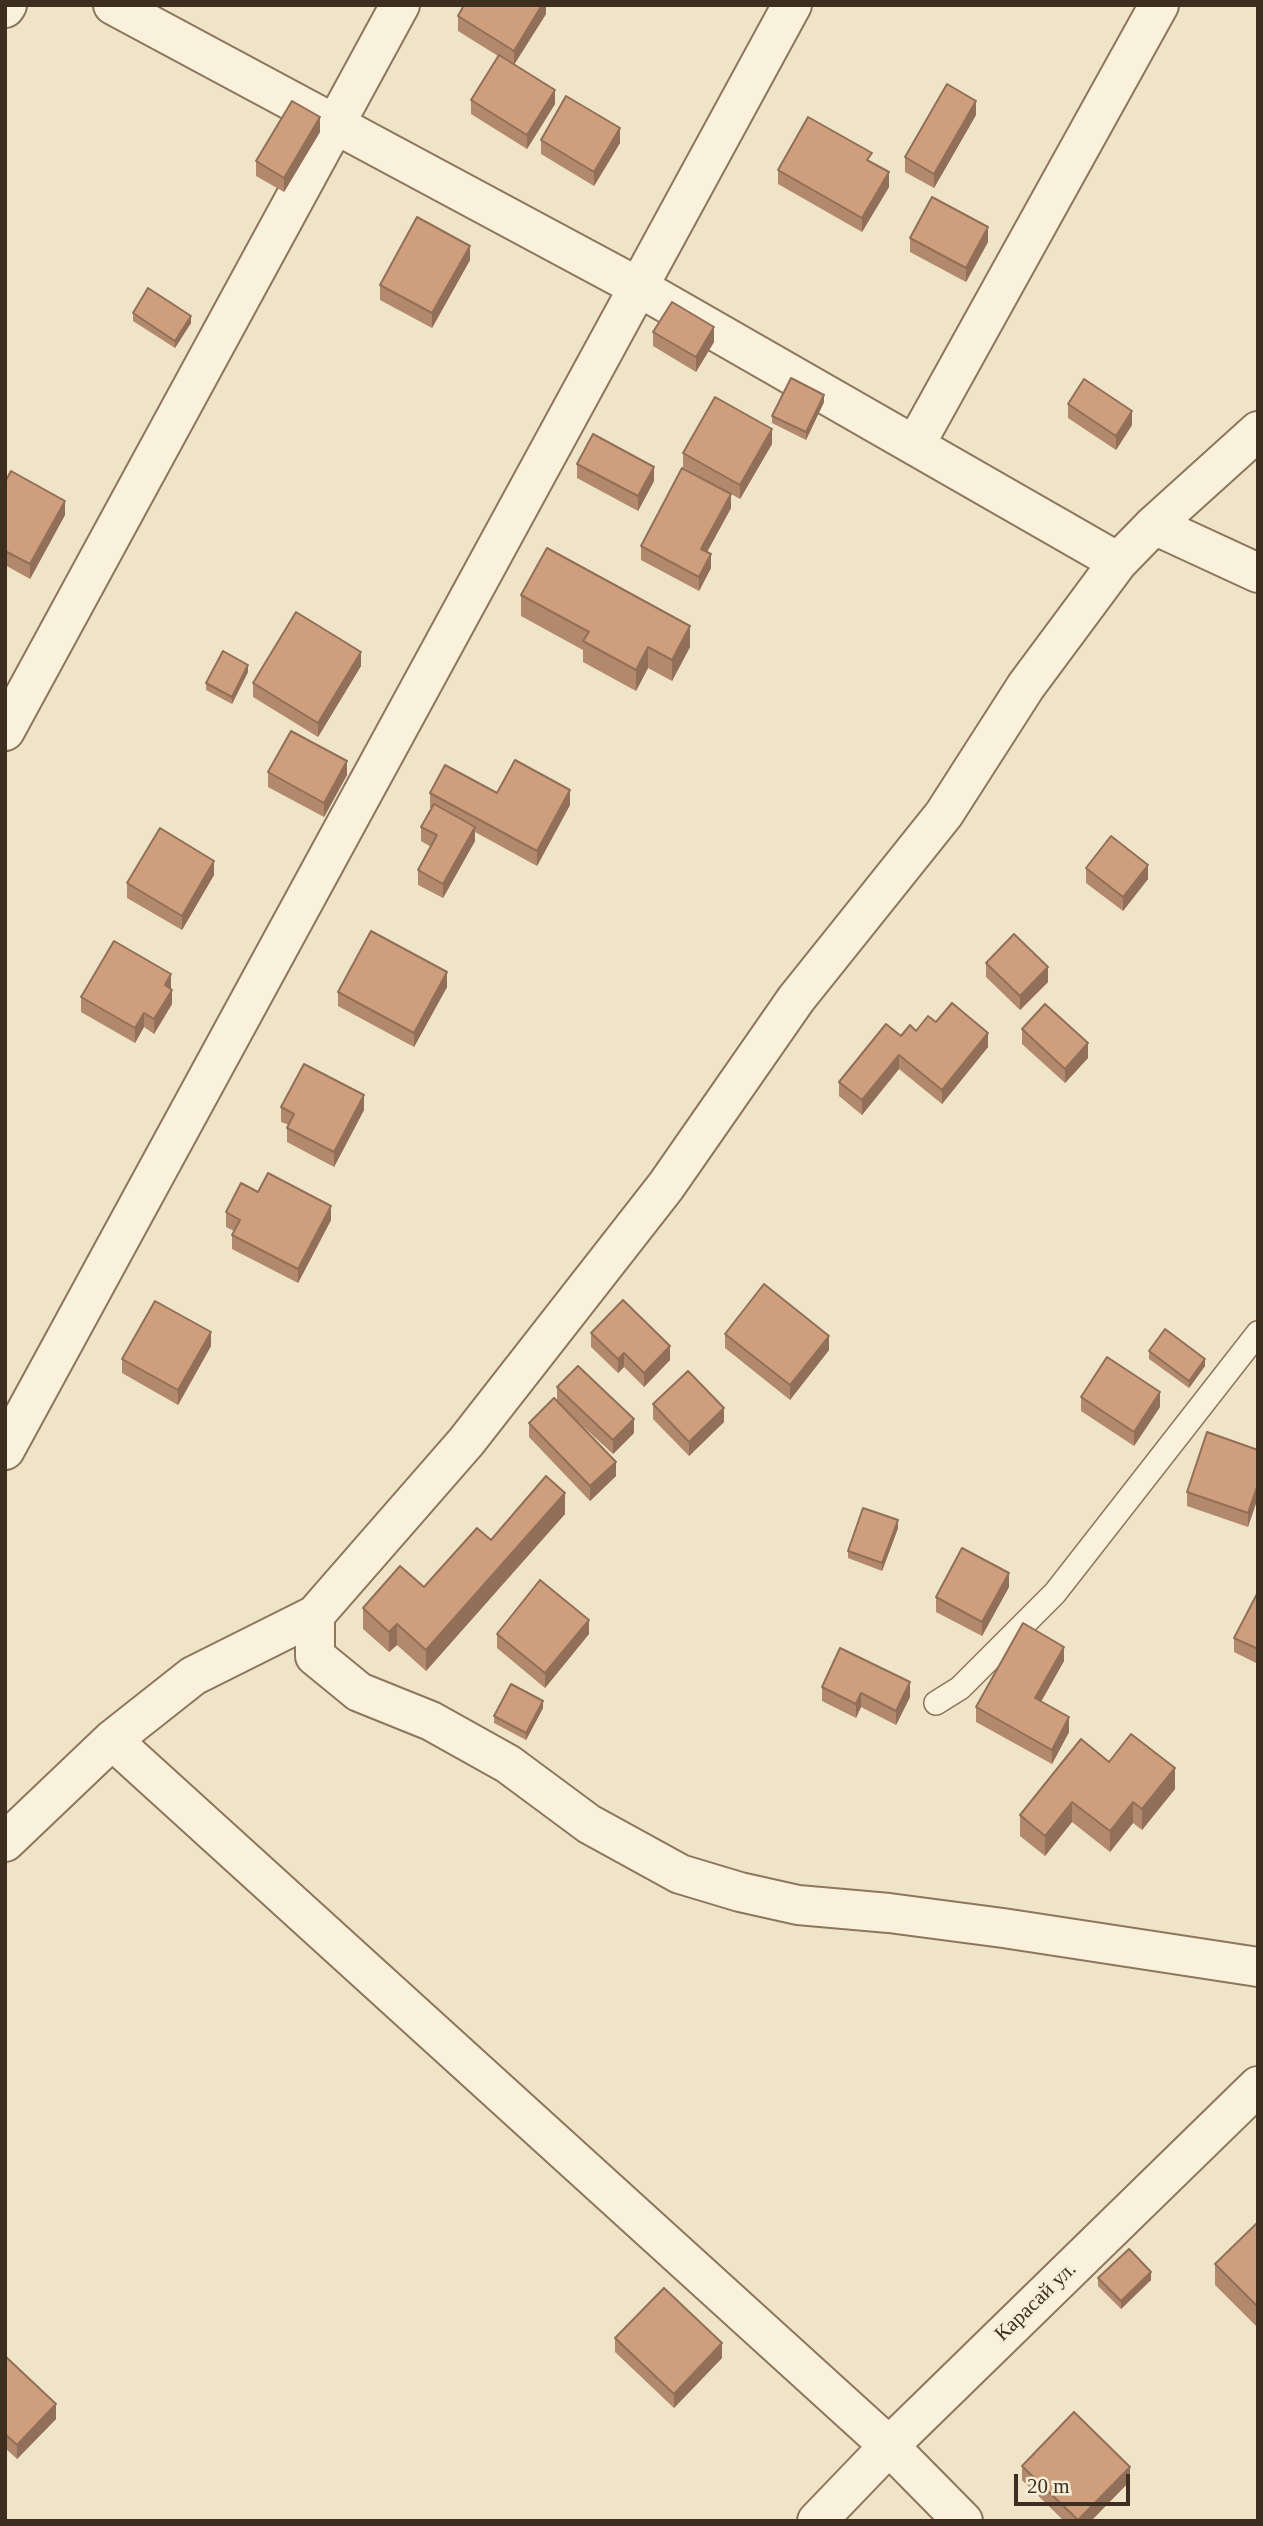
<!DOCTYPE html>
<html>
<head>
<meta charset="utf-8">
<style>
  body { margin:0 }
  #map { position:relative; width:1263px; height:2526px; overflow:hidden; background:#f0e4c8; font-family:"Times New Roman",serif }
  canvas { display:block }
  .frame { position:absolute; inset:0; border:7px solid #3d2e20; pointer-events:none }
  .scale { position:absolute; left:1014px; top:2474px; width:116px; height:32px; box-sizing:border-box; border:4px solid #3d2e20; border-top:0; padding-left:9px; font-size:21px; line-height:24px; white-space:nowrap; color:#3d2e20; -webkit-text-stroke:5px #f7eed8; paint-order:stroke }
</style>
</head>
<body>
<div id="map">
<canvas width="1263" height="2526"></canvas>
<div class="frame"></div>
<div class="scale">20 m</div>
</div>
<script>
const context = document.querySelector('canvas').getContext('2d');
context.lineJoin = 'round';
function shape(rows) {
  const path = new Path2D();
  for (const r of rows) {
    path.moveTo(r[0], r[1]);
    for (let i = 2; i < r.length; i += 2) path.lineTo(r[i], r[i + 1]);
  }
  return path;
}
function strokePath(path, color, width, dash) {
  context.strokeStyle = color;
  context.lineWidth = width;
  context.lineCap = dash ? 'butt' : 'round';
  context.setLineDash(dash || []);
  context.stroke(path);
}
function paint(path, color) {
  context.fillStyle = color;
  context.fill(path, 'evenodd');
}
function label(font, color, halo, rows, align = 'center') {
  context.font = font + ' "Times New Roman",serif';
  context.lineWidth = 6;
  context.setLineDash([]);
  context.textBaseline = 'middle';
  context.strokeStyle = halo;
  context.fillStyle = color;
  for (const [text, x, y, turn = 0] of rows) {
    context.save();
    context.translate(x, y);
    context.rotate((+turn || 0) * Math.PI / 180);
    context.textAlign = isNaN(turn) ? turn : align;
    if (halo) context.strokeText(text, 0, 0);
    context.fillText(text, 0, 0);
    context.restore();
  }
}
const lane = shape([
  [936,1703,960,1688,1055,1593,1258,1333]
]);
const street = shape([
  [113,5,640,288,1118,562],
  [5,8,7,5],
  [1258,431,1154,525,1118,562,1026,686,944,814,796,999,666,1186,466,1442,315,1615,315,1656,359,1692,431,1721,508,1764,589,1824,680,1874,740,1892,798,1905,889,1913,1003,1928,1258,1967],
  [915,445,1159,5],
  [1154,525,1258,573],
  [5,731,400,5],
  [5,1450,792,5],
  [112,1740,889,2446,963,2521],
  [5,1842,112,1740,193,1676,315,1615],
  [817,2521,889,2446,1258,2086]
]);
strokePath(lane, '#8d765c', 26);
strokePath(street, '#8d765c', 42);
strokePath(lane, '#faf1dc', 23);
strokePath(street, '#faf1dc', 38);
paint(shape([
  [546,5,546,14,514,64,555,104,527,149,471,114,471,100,498,56,458,31,458,16],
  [976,115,934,188,905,172,905,157],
  [320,132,284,192,256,176,256,161],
  [541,140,620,143,594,186,541,154],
  [778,170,889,187,862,232,778,184],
  [910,238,988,242,966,282,910,252],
  [470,260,432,328,380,300,380,285],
  [133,313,191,323,175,348,133,321],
  [653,332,714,342,696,372,653,346],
  [824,402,806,440,772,423,772,416],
  [1068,404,1132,425,1116,450,1068,418],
  [772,444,740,499,731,494,731,508,707,552,711,568,699,591,641,560,641,546,727,492,683,467,683,453],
  [577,464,654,481,638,511,577,478],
  [5,482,65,515,30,579,5,565],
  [521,595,690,647,672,681,648,668,636,691,583,662,583,650,521,616],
  [361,666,318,737,253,697,253,683],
  [248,672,232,704,206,690,206,683],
  [268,772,347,775,324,817,268,787],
  [430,793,497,793,570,805,537,866,475,832,475,841,443,898,418,885,418,870,431,847,421,841,421,827,432,808,430,808],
  [1086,868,1148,879,1123,911,1086,883],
  [214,875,182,930,127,898,127,883],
  [986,963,1048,982,1020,1010,986,977],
  [447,987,414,1047,338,1006,338,992],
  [171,988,172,1004,154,1034,144,1027,135,1043,81,1012,81,997],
  [936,1022,988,1047,942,1104,899,1069,862,1115,839,1096,839,1082,901,1036],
  [1022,1029,1088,1058,1065,1083,1022,1044],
  [281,1107,364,1110,334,1167,287,1142,287,1128,289,1125,281,1122],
  [258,1192,331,1220,298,1283,232,1249,232,1235,234,1231,226,1227,226,1212],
  [591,1333,670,1360,644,1387,624,1367,618,1373,591,1347],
  [725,1334,829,1350,790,1400,725,1348],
  [211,1346,178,1405,122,1373,122,1359],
  [1149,1351,1205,1366,1189,1388,1149,1359],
  [557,1387,634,1433,613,1454,563,1408,616,1476,590,1501,529,1437,529,1423,557,1401],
  [1081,1397,1160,1407,1134,1446,1081,1411],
  [653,1404,724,1422,689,1456,653,1419],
  [1258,1450,1248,1527,1187,1506,1187,1492],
  [565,1514,426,1671,397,1645,389,1652,363,1629,363,1608,424,1587,491,1540],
  [898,1528,882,1571,848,1558,848,1551],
  [1009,1587,982,1636,936,1612,936,1597],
  [1258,1592,1258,1664,1234,1652,1234,1638],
  [497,1634,589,1634,545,1688,497,1648],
  [1064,1661,1041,1702,1069,1732,1052,1764,976,1722,976,1707],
  [822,1687,910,1697,896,1725,861,1707,856,1718,822,1701],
  [543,1708,526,1740,494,1723,494,1716],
  [1109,1762,1175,1789,1142,1830,1133,1823,1110,1852,1072,1822,1045,1856,1020,1836,1020,1815],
  [1258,2222,1258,2328,1215,2285,1215,2264],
  [1098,2278,1151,2280,1121,2309,1098,2286],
  [615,2338,722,2358,674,2408,615,2352],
  [5,2356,56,2419,17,2459,5,2448],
  [1022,2466,1130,2481,1091,2521,1064,2521,1022,2480]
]), '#b2896c');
paint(shape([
  [542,5,546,5,546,14,514,65,514,51],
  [555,90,555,104,527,149,527,135],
  [976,101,976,115,934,188,934,174],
  [320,117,320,132,284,192,284,178],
  [620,128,620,143,594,186,594,172],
  [889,172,889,187,862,232,862,218],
  [988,227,988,242,966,282,966,268],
  [470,246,470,260,432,328,432,313],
  [191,316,191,323,175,348,175,341],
  [714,327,714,342,696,372,696,357],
  [824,395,824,402,806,440,806,432],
  [1132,411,1132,425,1116,450,1116,436],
  [772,429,772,444,740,499,740,485],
  [654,467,654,481,638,511,638,496],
  [731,494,731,508,701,563,701,549],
  [65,501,65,515,30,579,30,564],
  [711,554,711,568,699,591,699,577],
  [690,626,690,647,672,681,672,660],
  [648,647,648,668,636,691,636,670],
  [361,652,361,666,318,737,318,723],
  [248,665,248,672,232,704,232,697],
  [347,761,347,775,324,817,324,803],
  [570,790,570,805,537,866,537,851],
  [475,827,475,841,443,898,443,884],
  [214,861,214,875,182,930,182,916],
  [1148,865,1148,879,1123,911,1123,897],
  [1048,967,1048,982,1020,1010,1020,996],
  [447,972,447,987,414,1047,414,1033],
  [171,974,171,988,165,1000,165,985],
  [172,990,172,1004,154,1034,154,1019],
  [144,1013,144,1027,135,1043,135,1028],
  [988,1033,988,1047,942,1104,942,1090],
  [1088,1043,1088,1058,1065,1083,1065,1069],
  [899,1055,899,1069,862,1115,862,1100],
  [364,1095,364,1110,334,1167,334,1152],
  [331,1206,331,1220,298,1283,298,1269],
  [211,1332,211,1346,178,1405,178,1390],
  [829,1336,829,1350,790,1400,790,1385],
  [670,1346,670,1360,644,1387,644,1373],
  [624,1353,624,1367,618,1373,618,1359],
  [1205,1359,1205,1366,1189,1388,1189,1381],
  [1160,1392,1160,1407,1134,1446,1134,1432],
  [724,1408,724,1422,689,1456,689,1442],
  [634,1419,634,1433,613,1454,613,1440],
  [616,1462,616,1476,590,1501,590,1486],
  [1258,1484,1258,1498,1248,1527,1248,1513],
  [565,1493,565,1514,426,1671,426,1650],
  [898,1520,898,1528,882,1571,882,1563],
  [1009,1573,1009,1587,982,1636,982,1622],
  [589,1620,589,1634,545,1688,545,1673],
  [397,1624,397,1645,389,1652,389,1632],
  [1064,1647,1064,1661,1035,1712,1035,1698],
  [910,1682,910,1697,896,1725,896,1711],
  [861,1693,861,1707,856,1718,856,1704],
  [543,1701,543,1708,526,1740,526,1733],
  [1069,1717,1069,1732,1052,1764,1052,1750],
  [1175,1768,1175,1789,1142,1830,1142,1809],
  [1072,1802,1072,1822,1045,1856,1045,1836],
  [1133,1802,1133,1823,1110,1852,1110,1831],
  [1151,2272,1151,2280,1121,2309,1121,2301],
  [722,2343,722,2358,674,2408,674,2394],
  [56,2404,56,2419,17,2459,17,2445],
  [1130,2467,1130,2481,1091,2521,1078,2521]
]), '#916f58');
const building = shape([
  [464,5,542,5,514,51,458,16,464,5],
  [499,55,555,90,527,135,471,100,499,55],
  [947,84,976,101,934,174,905,157,947,84],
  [566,96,620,128,594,172,541,140,566,96],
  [292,101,320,117,284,178,256,161,292,101],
  [808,117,872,153,867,160,889,172,862,218,778,170,808,117],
  [932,197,988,227,966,268,910,238,932,197],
  [417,217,470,246,432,313,380,285,417,217],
  [148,288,191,316,175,341,133,313,148,288],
  [672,302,714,327,696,357,653,332,672,302],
  [791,378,824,395,806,432,772,416,791,378],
  [1084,379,1132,411,1116,436,1068,404,1084,379],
  [715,397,772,429,740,485,683,453,715,397],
  [593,434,654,467,638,496,577,464,593,434],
  [682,468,731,494,701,549,711,554,699,577,641,546,682,468],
  [11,471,65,501,30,564,5,551,5,482,11,471],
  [547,548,690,626,672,660,648,647,636,670,583,641,589,632,521,595,547,548],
  [296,612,361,652,318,723,253,683,296,612],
  [223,651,248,665,232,697,206,683,223,651],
  [291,731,347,761,324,803,268,772,291,731],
  [515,760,570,790,537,851,430,793,445,765,497,793,515,760],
  [434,804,475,827,443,884,418,870,437,835,421,827,434,804],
  [160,828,214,861,182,916,127,883,160,828],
  [1111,836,1148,865,1123,897,1086,868,1111,836],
  [371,931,447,972,414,1033,338,992,371,931],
  [1014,934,1048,967,1020,996,986,963,1014,934],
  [114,941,171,974,165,985,172,990,154,1019,144,1013,135,1028,81,997,114,941],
  [952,1003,988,1033,942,1090,899,1055,862,1100,839,1082,886,1024,901,1036,910,1025,916,1031,928,1016,936,1022,952,1003],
  [1045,1004,1088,1043,1065,1069,1022,1029,1045,1004],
  [304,1064,364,1095,334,1152,287,1128,294,1114,281,1107,304,1064],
  [268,1173,331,1206,298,1269,232,1235,240,1220,226,1212,241,1183,258,1192,268,1173],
  [764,1284,829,1336,790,1385,725,1334,764,1284],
  [623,1300,670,1346,644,1373,624,1353,618,1359,591,1333,623,1300],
  [155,1301,211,1332,178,1390,122,1359,155,1301],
  [1165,1329,1205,1359,1189,1381,1149,1351,1165,1329],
  [1107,1357,1160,1392,1134,1432,1081,1397,1107,1357],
  [578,1366,634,1419,613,1440,557,1387,578,1366],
  [688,1371,724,1408,689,1442,653,1404,688,1371],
  [554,1398,616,1462,590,1486,529,1423,554,1398],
  [1207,1432,1258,1450,1258,1484,1248,1513,1187,1492,1207,1432],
  [546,1476,565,1493,426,1650,397,1624,389,1632,363,1608,400,1566,424,1587,477,1528,491,1540,546,1476],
  [863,1508,898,1520,882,1563,848,1551,863,1508],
  [962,1548,1009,1573,982,1622,936,1597,962,1548],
  [540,1580,589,1620,545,1673,497,1634,540,1580],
  [1258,1592,1258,1649,1234,1638,1258,1592],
  [1023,1623,1064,1647,1035,1698,1069,1717,1052,1750,976,1707,1023,1623],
  [840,1648,910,1682,896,1711,861,1693,856,1704,822,1687,840,1648],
  [511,1684,543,1701,526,1733,494,1716,511,1684],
  [1131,1734,1175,1768,1142,1809,1133,1802,1110,1831,1072,1802,1045,1836,1020,1815,1081,1739,1109,1762,1131,1734],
  [1258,2222,1258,2307,1215,2264,1258,2222],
  [1129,2249,1151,2272,1121,2301,1098,2278,1129,2249],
  [664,2288,722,2343,674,2394,615,2338,664,2288],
  [5,2356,56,2404,17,2445,5,2434,5,2356],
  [1074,2412,1130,2467,1078,2520,1022,2466,1074,2412]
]);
paint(building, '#cf9f7d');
strokePath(building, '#916f58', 2);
label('21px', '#3d2e20', '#f7eed8', [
  ["Карасай ул.",1036,2302,-44]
]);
</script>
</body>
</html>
